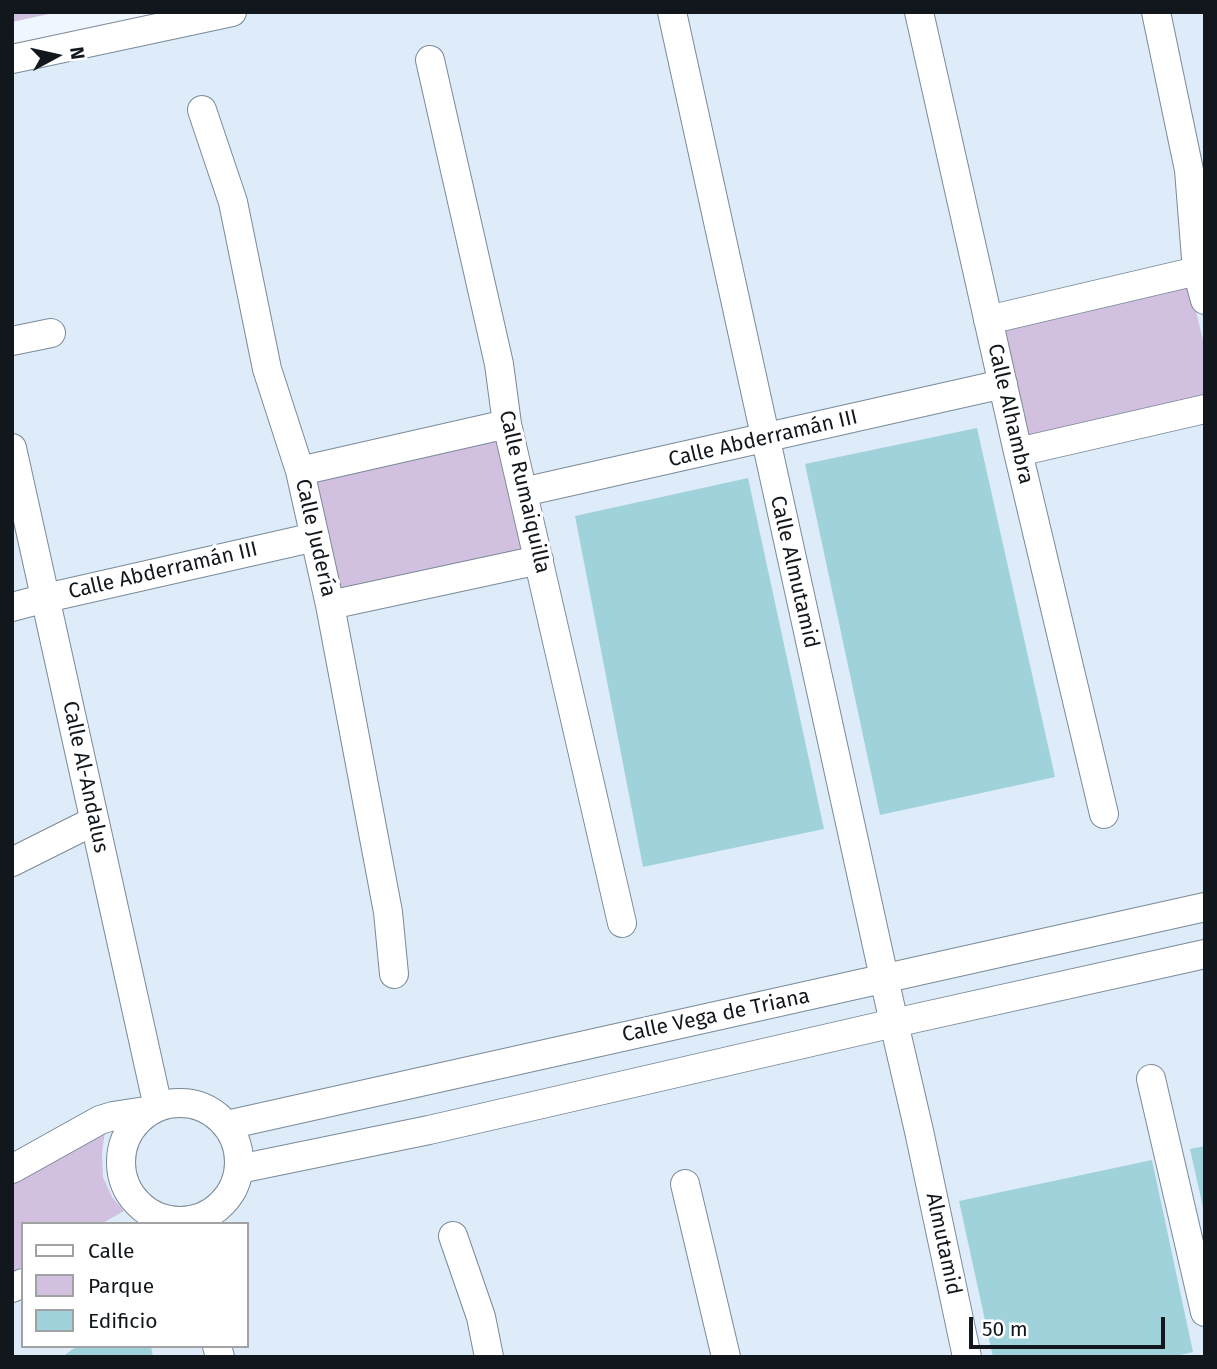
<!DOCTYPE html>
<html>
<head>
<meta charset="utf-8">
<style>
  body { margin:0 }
  #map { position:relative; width:1217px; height:1369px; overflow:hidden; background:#eff6fd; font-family:"Fira Sans",sans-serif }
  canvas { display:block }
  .frame { position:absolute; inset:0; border:14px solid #11171c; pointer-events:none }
  .legend { position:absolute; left:21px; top:1222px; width:228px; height:126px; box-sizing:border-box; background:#fff; border:2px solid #a0a2a4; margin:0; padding:9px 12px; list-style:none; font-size:21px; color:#11171c }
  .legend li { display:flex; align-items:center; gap:14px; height:35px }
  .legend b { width:35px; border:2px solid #a0a2a4 }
  .north { position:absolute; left:21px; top:21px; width:70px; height:70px; -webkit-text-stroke:5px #fff; paint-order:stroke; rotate:82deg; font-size:19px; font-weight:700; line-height:28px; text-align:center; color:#11171c }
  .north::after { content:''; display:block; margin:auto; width:24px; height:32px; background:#11171c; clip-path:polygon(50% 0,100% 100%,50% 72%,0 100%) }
  .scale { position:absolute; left:969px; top:1317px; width:196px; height:32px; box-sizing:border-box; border:4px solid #11171c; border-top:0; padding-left:9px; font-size:21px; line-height:24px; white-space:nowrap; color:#11171c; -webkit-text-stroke:5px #fff; paint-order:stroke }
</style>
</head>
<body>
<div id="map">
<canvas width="1217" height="1369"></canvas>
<div class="frame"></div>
<ul class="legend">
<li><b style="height:9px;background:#fff"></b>Calle</li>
<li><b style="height:19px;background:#d1c0df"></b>Parque</li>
<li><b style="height:19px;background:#a0d2dc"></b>Edificio</li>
</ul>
<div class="north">N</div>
<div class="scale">50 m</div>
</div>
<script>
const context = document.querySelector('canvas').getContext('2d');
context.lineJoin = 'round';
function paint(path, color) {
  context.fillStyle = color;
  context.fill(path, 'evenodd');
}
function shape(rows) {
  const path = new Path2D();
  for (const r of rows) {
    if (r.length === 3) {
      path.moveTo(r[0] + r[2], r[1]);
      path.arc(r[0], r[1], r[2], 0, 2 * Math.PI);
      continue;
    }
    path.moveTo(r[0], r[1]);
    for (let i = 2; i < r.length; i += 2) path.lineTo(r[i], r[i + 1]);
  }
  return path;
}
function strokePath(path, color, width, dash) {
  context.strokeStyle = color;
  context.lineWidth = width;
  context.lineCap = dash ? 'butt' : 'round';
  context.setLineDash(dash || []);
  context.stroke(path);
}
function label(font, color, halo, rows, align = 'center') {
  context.font = font + ' "Fira Sans",sans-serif';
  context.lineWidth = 7;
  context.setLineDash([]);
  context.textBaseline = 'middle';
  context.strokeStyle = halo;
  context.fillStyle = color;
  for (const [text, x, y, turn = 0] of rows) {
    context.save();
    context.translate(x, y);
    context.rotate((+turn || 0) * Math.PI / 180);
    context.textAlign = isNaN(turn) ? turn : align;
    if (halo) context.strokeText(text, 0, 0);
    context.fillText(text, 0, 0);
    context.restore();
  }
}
paint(shape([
  [225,12,1205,12,1205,1357,12,1357,12,61],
  [23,1224,247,1224,247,1346,23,1346]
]), '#ddecf8');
paint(shape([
  [12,12,58,12,12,22],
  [1189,282,1205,349,1205,400,1023,442,997,327],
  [501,434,528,549,335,594,308,479],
  [105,1131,102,1153,103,1177,112,1197,124,1211,101,1224,23,1224,23,1266,12,1272,12,1184]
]), '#d1c0df');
paint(shape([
  [977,428,1055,777,880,815,805,464],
  [748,478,824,829,643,867,575,516],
  [1205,1146,1205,1212,1204,1212,1190,1149],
  [1152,1160,1193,1352,1172,1357,993,1357,959,1201],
  [77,1346,151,1346,153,1357,62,1357]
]), '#a0d2dc');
const street = shape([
  [672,12,894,1023,919,1131,967,1357],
  [919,12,1018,452,1104,814],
  [1156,12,1189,170,1197,271,1205,300],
  [12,59,232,12],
  [430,60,499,364,507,424,622,923],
  [202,110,233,202,267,369,300,471,330,605,388,912,394,974],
  [988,320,1197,271],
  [12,341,51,333],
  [12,448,158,1107],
  [1018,452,1205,409],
  [300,471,507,424],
  [523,492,1003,384],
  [330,605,539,560],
  [12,607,46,598,315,537],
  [12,862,94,821],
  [1151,1079,1205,1312],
  [180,1162,59],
  [227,1125,1205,907],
  [12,1169,100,1120,113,1116,152,1110],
  [239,1169,429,1130,894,1023,1205,954],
  [685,1184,726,1357],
  [453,1236,481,1317,489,1357],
  [12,1288,23,1283],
  [217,1346,220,1357]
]);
strokePath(street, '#7a8a99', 30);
strokePath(street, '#fff', 28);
label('21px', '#11171c', '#fff', [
  ["Calle Alhambra",1010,414,77],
  ["Calle Abderramán III",763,439,-13],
  ["Calle Rumaiquilla",524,492,77],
  ["Calle Judería",315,538,77],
  ["Calle Abderramán III",163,571,-13],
  ["Calle Almutamid",794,572,77],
  ["Calle Al-Andalus",85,777,78],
  ["Calle Vega de Triana",716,1016,-12],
  ["Almutamid",943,1244,78]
]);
</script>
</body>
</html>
